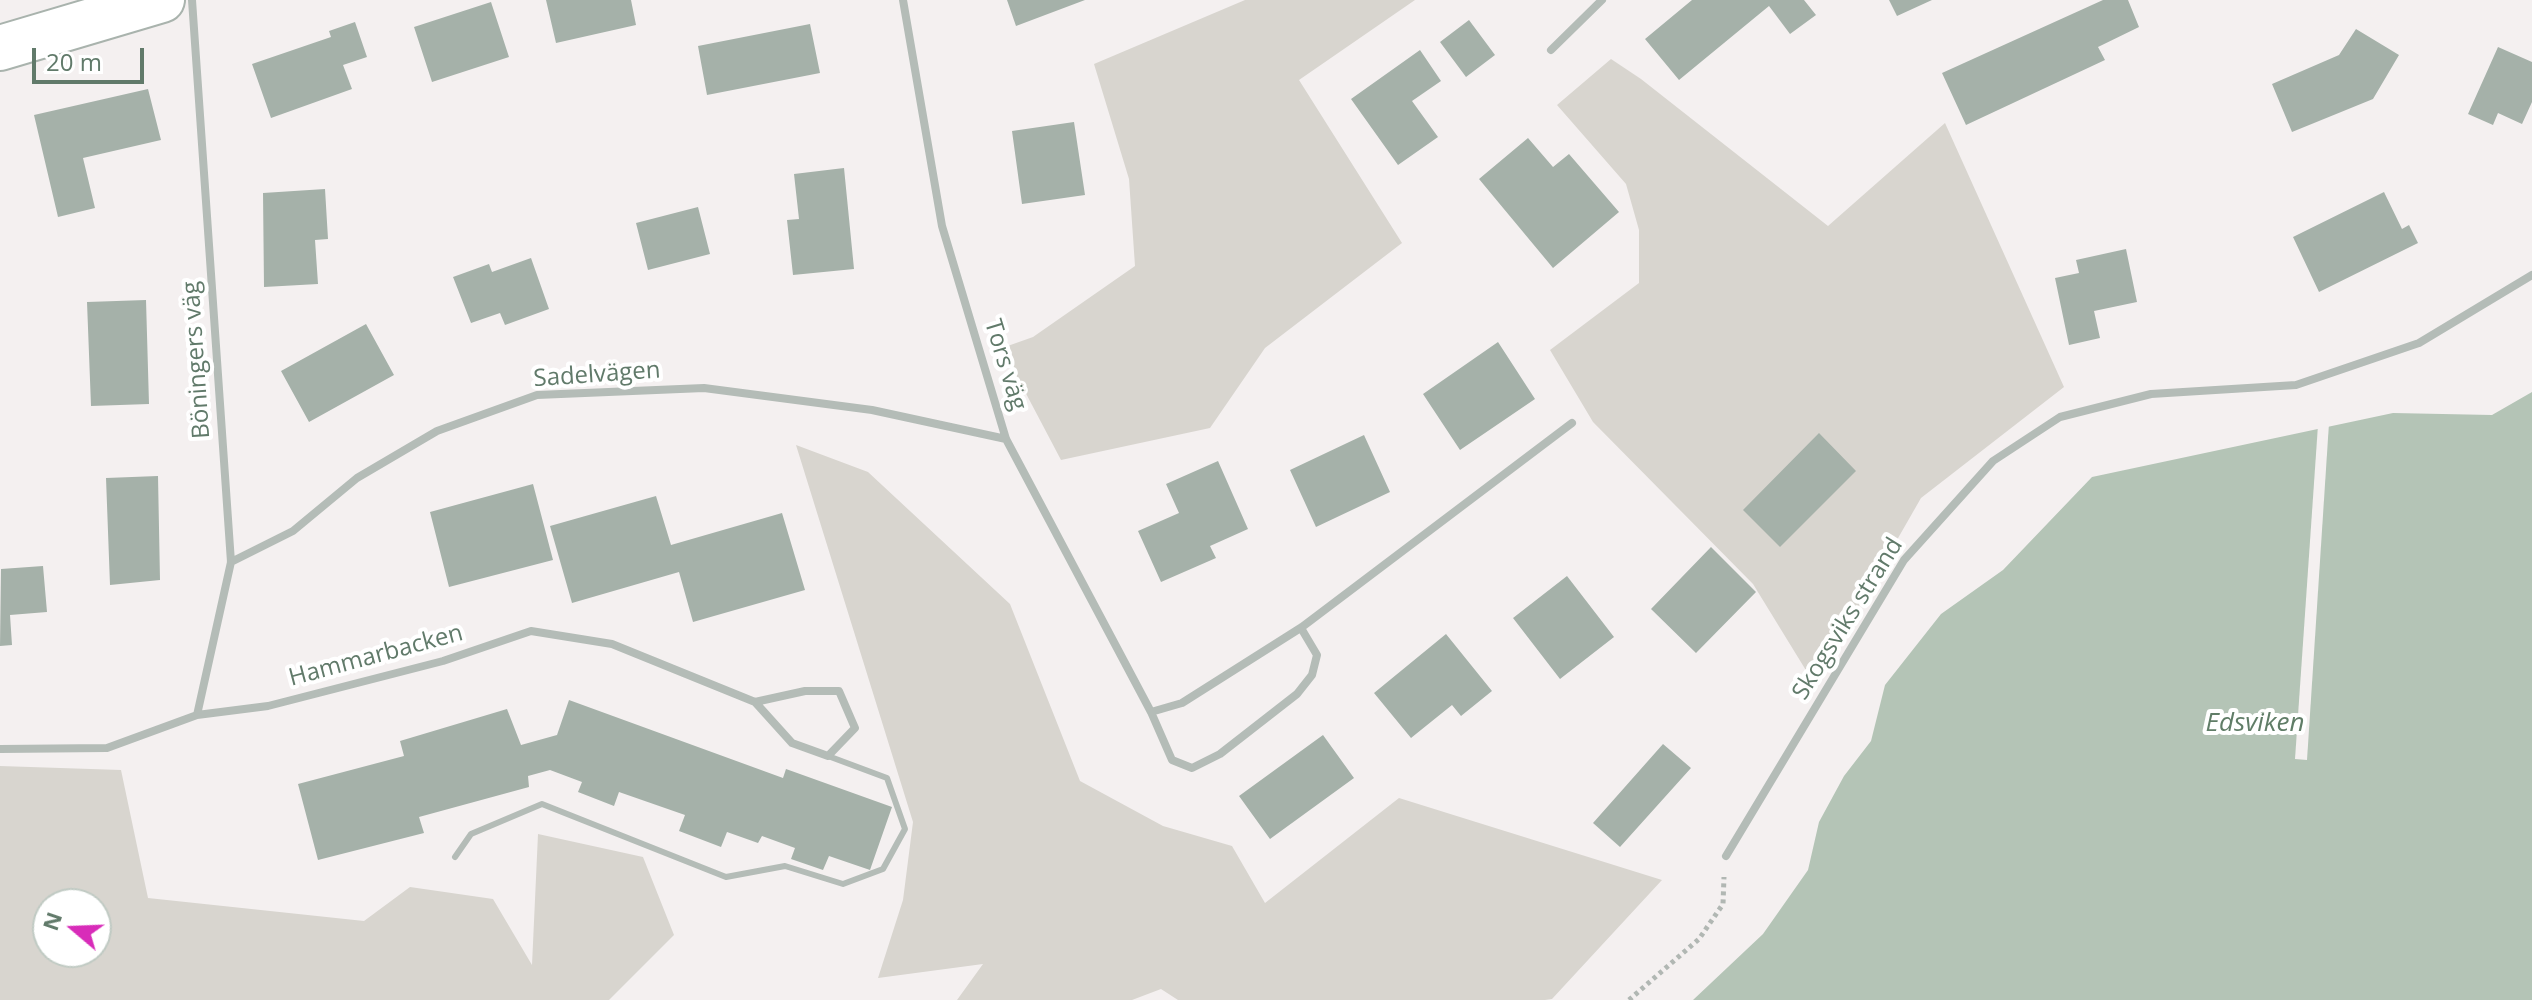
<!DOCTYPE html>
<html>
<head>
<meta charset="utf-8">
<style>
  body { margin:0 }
  #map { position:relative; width:2532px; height:1000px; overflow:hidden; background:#f4f0f0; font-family:"Open Sans",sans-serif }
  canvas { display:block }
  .north { position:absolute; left:32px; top:888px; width:80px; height:80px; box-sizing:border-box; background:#fff; border:2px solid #c0cac3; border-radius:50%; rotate:289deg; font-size:22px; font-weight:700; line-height:32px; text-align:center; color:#617a6a }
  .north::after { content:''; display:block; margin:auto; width:28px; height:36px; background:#d82cb9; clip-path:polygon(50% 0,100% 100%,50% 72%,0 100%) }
  .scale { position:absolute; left:32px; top:48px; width:112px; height:36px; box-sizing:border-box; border:4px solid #617a6a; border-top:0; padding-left:10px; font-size:24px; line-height:28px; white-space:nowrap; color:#617a6a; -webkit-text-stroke:6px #fff; paint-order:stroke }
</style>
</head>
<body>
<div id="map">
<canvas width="2532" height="1000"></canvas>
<div class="north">N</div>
<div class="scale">20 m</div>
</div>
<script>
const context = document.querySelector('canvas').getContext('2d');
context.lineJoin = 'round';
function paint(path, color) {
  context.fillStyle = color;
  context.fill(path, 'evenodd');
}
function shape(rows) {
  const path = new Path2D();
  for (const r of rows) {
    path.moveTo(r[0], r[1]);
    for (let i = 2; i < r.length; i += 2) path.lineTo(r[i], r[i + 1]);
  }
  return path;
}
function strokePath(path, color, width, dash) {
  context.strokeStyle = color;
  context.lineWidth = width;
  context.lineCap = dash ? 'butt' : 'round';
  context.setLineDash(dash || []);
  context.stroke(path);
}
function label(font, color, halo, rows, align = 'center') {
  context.font = font + ' "Open Sans",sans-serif';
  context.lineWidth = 8;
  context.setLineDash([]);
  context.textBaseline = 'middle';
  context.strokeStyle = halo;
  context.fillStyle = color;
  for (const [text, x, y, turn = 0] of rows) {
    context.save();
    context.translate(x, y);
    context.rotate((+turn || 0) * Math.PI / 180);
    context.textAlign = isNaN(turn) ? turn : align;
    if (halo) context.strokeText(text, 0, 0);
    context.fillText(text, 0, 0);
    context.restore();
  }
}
paint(shape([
  [1245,0,1415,0,1299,80,1402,243,1265,348,1210,428,1061,460,1002,348,1033,337,1135,266,1129,179,1094,64],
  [1611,59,1641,79,1828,226,1945,123,2064,387,1921,498,1807,697,1807,672,1753,584,1593,422,1550,350,1639,283,1639,230,1626,184,1557,105],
  [796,445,868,472,1010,604,1080,781,1163,826,1232,846,1265,903,1399,798,1662,880,1552,999,1545,1000,1178,1000,1161,989,1132,1000,957,1000,983,964,878,978,903,900,913,822],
  [0,766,121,770,148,898,364,921,410,887,493,899,532,965,538,834,643,857,674,935,609,1000,0,1000],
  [48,904,96,904,96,952,48,952]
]), '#d8d5cf');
paint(shape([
  [2532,392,2532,1000,1693,1000,1763,934,1808,870,1819,822,1844,776,1871,741,1885,685,1941,614,2003,570,2092,477,2393,413,2492,415]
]), '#b4c4b6');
paint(shape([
  [2329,423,2307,760,2295,759,2318,425]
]), '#f4f0f0');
paint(shape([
  [546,0,631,0,636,25,556,43],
  [1007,0,1085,0,1016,26],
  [1692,0,1804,0,1816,15,1790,34,1769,6,1679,80,1645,39],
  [1889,0,1932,0,1897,16],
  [2103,0,2128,0,2139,27,2098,47,2105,60,1966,125,1942,73],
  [491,2,509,57,432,82,414,27],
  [1469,20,1495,55,1466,77,1440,42],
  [355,22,367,57,343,65,352,89,271,118,252,64,331,37,329,31],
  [810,24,820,73,707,95,698,46],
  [2356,29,2399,55,2373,99,2292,132,2272,84,2339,55],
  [2498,47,2532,62,2532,102,2522,124,2498,113,2493,125,2468,114],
  [1420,50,1441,81,1412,101,1438,137,1398,165,1351,99],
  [148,89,161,140,83,158,95,208,58,217,34,115],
  [1074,122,1085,195,1022,204,1012,131],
  [1528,138,1553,167,1569,154,1619,212,1553,268,1479,179],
  [844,168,854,269,793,275,787,220,799,219,794,174],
  [325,189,328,239,315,240,318,284,264,287,263,193],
  [2384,192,2402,229,2409,225,2418,243,2319,292,2293,237],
  [698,207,710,254,648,270,636,223],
  [2126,249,2137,302,2094,311,2100,338,2069,345,2055,278,2079,273,2076,260],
  [531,258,549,309,505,325,500,313,471,323,453,277,489,264,492,272],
  [146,300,149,404,91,406,87,302],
  [366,324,394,375,309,422,281,371],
  [1498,342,1535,399,1460,450,1423,394],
  [1819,433,1856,471,1780,547,1743,510],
  [1364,435,1390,492,1316,527,1290,470],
  [1218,461,1248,529,1210,546,1216,558,1161,582,1138,531,1179,513,1166,484],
  [158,476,160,580,110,585,106,478],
  [533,484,553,560,449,587,430,512],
  [656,496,671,545,782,513,805,590,693,622,679,572,572,603,550,526],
  [1711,547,1756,592,1696,653,1651,609],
  [43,566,47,612,10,615,12,645,0,646,1,569],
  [1567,576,1614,637,1560,679,1513,618],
  [1446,634,1492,691,1461,716,1452,705,1411,738,1374,693],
  [569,700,783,778,786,769,892,807,870,870,829,856,823,870,791,859,795,848,762,836,758,843,727,832,721,847,679,831,685,815,619,792,614,806,578,792,582,782,550,770,528,776,529,787,419,817,424,833,318,860,298,784,404,756,400,741,507,709,521,745,557,735],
  [1323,735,1354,778,1270,839,1239,796],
  [1663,744,1691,768,1620,847,1593,823]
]), '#a5b1a9');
const secondary = shape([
  [0,48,162,0]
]);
strokePath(secondary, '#a9b3ad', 48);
strokePath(shape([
  [1629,1000,1699,939,1723,904,1724,877]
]), '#b1b7b3', 5, [4, 4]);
strokePath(shape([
  [455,857,471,834,542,804,726,877,785,866,843,884,883,869,905,829,887,778,828,756]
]), '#b4bcb7', 6);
strokePath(shape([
  [192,0,231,562,197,715],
  [903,0,942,226,1006,439,1151,712,1182,703,1302,627,1572,423],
  [1551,50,1602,0],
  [231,562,293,531,357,478,437,431,537,395,704,388,872,410,1006,439],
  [805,691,839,691,855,728,828,756,792,743,755,702,805,691],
  [1151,712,1172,760,1192,768,1220,754,1297,694,1312,675,1317,655,1301,628],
  [0,749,107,748,197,715,268,706,443,661,531,631,612,644,755,702],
  [1726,856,1904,560,1993,461,2060,417,2151,394,2296,385,2419,343,2532,275]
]), '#b4bcb7', 8);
strokePath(secondary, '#fff', 44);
label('24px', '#617a6a', '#fff', [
  ["Böningers väg",197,360,-94],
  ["Tors väg",1005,365,73],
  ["Sadelvägen",597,375,-4],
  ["Skogsviks strand",1848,619,-58],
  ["Hammarbacken",376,656,-15]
]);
label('italic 26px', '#607d67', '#fff', [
  ["Edsviken",2255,724]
]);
</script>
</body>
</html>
